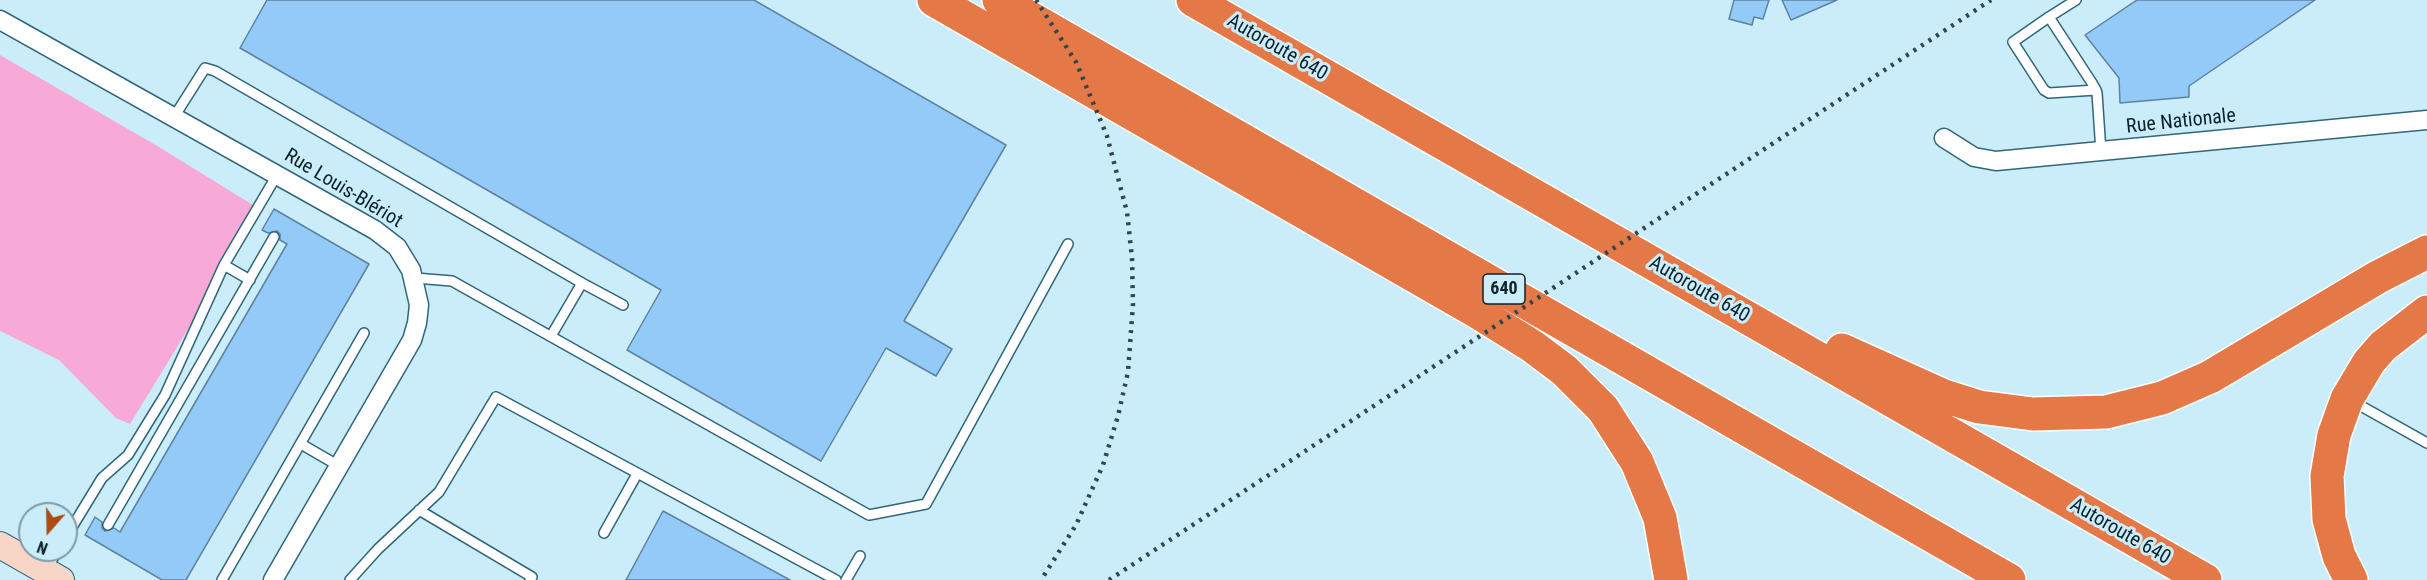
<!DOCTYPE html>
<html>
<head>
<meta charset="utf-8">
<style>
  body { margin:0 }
  #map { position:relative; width:2427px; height:580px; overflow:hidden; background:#cbecf9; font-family:"Roboto Condensed",sans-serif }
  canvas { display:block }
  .north { position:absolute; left:18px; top:502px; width:60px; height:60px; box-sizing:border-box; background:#cbecf9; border:2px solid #7e9ba6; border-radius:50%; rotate:200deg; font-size:16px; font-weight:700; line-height:24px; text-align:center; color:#0b222a }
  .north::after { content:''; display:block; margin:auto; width:21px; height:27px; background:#ae4a16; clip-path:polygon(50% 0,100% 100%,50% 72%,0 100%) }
</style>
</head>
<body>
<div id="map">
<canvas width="2427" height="580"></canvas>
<div class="north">N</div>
</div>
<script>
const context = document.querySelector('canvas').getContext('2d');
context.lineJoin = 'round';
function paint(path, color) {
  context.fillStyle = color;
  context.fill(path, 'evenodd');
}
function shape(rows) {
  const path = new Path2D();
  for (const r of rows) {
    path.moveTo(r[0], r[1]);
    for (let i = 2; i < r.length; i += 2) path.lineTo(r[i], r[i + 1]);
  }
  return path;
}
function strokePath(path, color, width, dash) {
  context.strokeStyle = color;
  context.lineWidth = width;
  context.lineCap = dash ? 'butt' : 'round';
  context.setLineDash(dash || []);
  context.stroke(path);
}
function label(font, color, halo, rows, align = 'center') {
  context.font = font + ' "Roboto Condensed",sans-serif';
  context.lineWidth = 6;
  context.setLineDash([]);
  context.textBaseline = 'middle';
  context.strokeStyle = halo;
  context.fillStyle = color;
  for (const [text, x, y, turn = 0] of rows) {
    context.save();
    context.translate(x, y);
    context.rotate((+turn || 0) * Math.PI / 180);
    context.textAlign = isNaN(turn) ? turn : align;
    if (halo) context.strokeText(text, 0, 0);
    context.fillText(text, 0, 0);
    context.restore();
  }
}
paint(shape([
  [0,55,159,147,261,210,130,424,116,418,59,360,0,331]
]), '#f7aad7');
const building = shape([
  [267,0,754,0,1006,145,904,321,952,349,936,376,886,348,821,461,627,350,661,290,240,48,267,0],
  [1734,0,1769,0,1763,19,1754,17,1752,25,1729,19,1734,0],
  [1782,0,1837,0,1791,20,1782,0],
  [2137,0,2315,0,2189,86,2189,97,2120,103,2119,78,2085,35,2137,0],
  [274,209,369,264,186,580,162,580,85,535,95,517,102,522,102,528,105,531,114,528,120,532,287,244,280,240,280,234,277,231,268,233,262,230,274,209],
  [663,511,790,580,626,580,663,511]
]);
paint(building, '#93caf7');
strokePath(building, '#5c83a2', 1.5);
const lane = shape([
  [2049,17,2076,0],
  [2096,90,2049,93,2044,90,2013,42,2049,17,2092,83,2096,90,2097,93,2101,152],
  [174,117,205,68,215,71,582,283,551,336],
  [224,265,250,280],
  [415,278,452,281,869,515,926,504,1068,244],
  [582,283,623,305],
  [2352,401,2427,443],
  [301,444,339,466],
  [419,510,532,577,530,580],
  [108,525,274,237],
  [604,533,637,474],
  [66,537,102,478,128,455,165,395,224,265,277,175],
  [47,568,58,550],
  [222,580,364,333],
  [350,580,378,549,439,492,496,397,836,580],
  [846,580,860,556]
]);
const street = shape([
  [0,20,375,230,397,247,411,270,419,305,417,323,412,340,273,580],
  [1944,138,1974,157,1996,161,2427,120]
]);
const secondary = shape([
  [0,545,61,580]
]);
const highway = shape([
  [934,0,1479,313,1532,346,1564,370,1603,409,1637,462,1660,518,1671,580],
  [999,0,2009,580],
  [1193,0,2205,580],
  [1842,350,1944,396,1979,407,2033,414,2106,412,2162,398,2210,377,2378,277,2427,252],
  [2351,580,2339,556,2329,519,2327,476,2334,435,2347,399,2369,362,2383,346,2427,312]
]);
strokePath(lane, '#31677a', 12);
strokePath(street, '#31677a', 21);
strokePath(secondary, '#31677a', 28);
strokePath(highway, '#fff', 36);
strokePath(lane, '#fff', 9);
strokePath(street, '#fff', 18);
strokePath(secondary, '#f7d6c8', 26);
strokePath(highway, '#e47846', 33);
strokePath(shape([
  [1036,0,1076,62,1107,136,1127,212,1132,258,1133,304,1128,372,1118,416,1103,465,1076,525,1041,580],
  [1109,580,1991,0]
]), '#2e4750', 4.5, [3, 6]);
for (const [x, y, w] of [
  [1504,289,42]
]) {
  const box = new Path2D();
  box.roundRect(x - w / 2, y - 15, w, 30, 4.5);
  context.fillStyle = '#cbecf9';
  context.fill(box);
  strokePath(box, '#0b222a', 1.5);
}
label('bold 18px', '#0b222a', null, [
  ["640",1504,289]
]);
label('20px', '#0b222a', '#cbecf9', [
  ["Autoroute 640",1277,48,30],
  ["Rue Nationale",2181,122,-6],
  ["Rue Louis-Blériot",343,189,31],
  ["Autoroute 640",1699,290,30],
  ["Autoroute 640",2120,532,30]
]);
</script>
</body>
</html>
